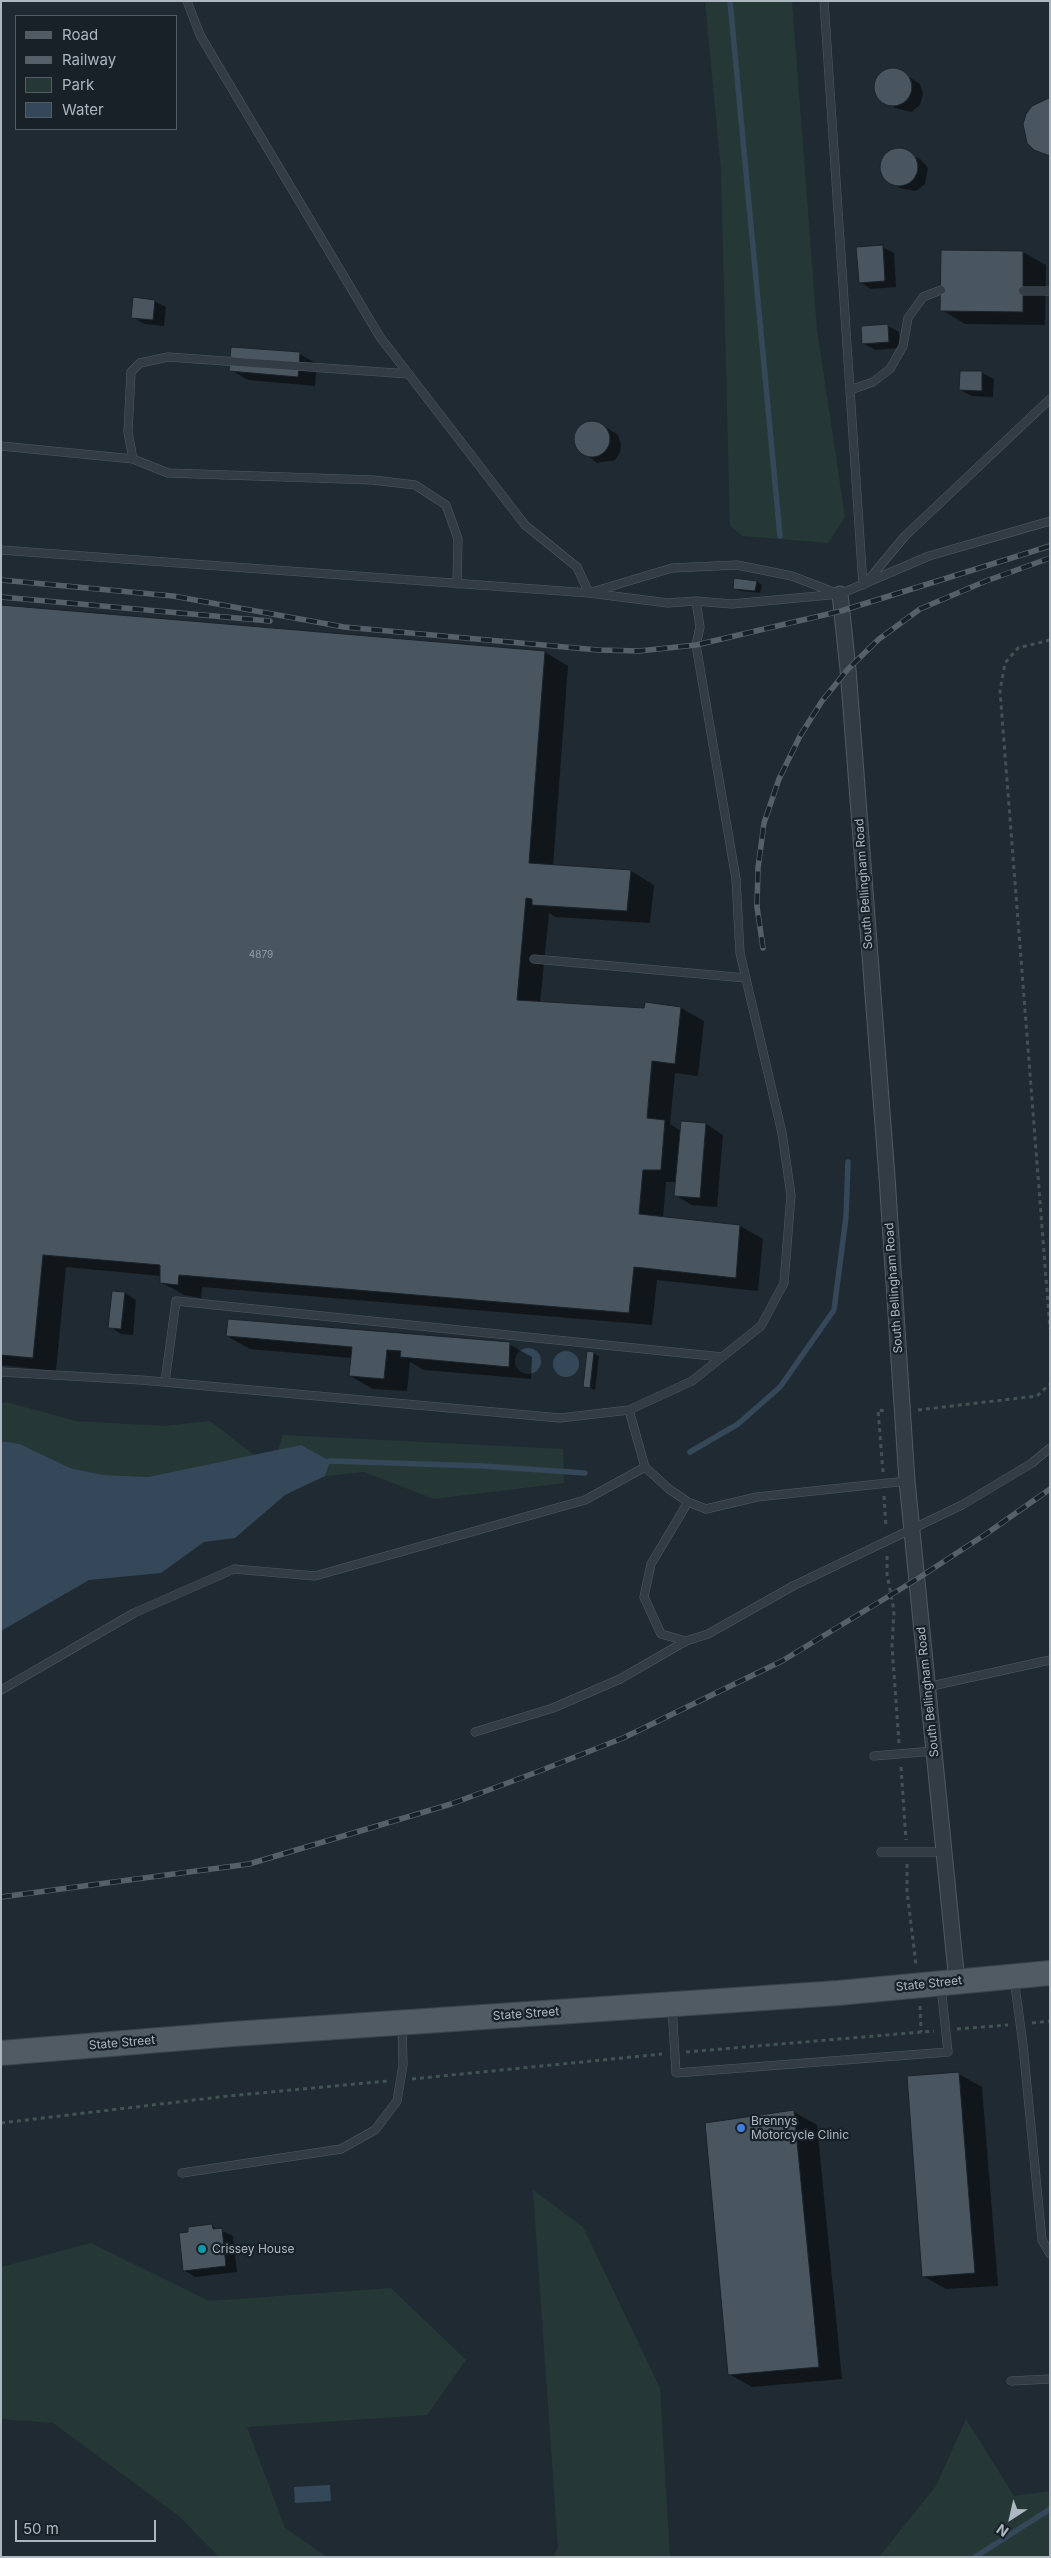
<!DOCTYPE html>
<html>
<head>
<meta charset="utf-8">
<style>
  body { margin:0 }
  #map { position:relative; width:1051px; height:2558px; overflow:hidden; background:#202a33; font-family:Inter,sans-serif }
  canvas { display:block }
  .frame { position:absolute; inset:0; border:2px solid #adb7c1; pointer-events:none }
  .legend { position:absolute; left:15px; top:15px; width:162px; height:115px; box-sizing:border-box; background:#192128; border:1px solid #545d65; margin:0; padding:6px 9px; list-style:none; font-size:15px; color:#adb7c1 }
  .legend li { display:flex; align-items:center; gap:10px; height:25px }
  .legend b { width:25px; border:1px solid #545d65 }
  .north { position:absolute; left:986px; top:2493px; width:50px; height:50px; -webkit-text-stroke:4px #192128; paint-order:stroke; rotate:215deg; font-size:14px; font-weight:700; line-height:20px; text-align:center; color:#adb7c1 }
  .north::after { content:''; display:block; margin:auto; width:18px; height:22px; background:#adb7c1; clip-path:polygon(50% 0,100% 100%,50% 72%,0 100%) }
  .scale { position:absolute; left:15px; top:2520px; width:141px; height:22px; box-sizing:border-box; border:2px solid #adb7c1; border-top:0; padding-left:6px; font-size:15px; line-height:18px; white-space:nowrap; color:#adb7c1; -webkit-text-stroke:4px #192128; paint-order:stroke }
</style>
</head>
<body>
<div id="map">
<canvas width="1051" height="2558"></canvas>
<div class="frame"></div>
<ul class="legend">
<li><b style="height:6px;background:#515b64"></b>Road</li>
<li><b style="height:6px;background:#55606b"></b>Railway</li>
<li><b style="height:14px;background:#253836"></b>Park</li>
<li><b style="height:14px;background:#354859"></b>Water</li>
</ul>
<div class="north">N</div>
<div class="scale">50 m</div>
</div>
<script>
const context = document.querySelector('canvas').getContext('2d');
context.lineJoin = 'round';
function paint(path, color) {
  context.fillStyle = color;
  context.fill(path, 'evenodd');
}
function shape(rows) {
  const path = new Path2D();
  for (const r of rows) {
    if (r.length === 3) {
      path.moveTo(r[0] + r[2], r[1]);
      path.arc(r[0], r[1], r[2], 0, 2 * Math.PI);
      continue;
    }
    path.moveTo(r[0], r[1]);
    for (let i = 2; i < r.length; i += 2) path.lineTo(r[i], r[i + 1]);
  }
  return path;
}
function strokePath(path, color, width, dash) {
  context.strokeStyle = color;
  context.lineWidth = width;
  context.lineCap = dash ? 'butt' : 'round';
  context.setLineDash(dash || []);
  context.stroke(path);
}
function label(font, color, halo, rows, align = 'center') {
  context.font = font + ' Inter,sans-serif';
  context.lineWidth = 4.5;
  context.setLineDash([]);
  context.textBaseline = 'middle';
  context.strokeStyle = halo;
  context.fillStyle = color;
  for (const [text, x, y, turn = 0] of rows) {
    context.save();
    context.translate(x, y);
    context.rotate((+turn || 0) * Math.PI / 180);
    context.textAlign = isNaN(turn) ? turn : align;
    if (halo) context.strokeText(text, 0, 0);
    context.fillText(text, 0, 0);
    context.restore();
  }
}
paint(shape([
  [705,1,792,1,817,330,845,517,828,543,742,536,730,526,721,171],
  [6,1402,76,1421,164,1426,210,1421,254,1455,148,1477,103,1475,70,1468,20,1444,1,1441,1,1403],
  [283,1435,563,1449,564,1483,434,1499,364,1472,325,1476,329,1461,301,1445,278,1450],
  [533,2190,583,2227,660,2388,670,2557,553,2557,558,2548],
  [91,2243,209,2301,391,2288,466,2360,427,2415,247,2427,285,2528,327,2557,219,2557,179,2516,53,2423,1,2419,1,2267],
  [966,2419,1014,2496,1050,2491,1050,2557,879,2557,936,2486]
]), '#253836');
paint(shape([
  [528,1361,13],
  [566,1364,13],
  [1,1441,20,1444,70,1468,103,1475,148,1477,301,1445,330,1461,325,1476,285,1495,235,1538,204,1542,161,1573,89,1580,1,1631],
  [330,2485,331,2501,295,2503,294,2487]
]), '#354859');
paint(shape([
  [892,70,903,73,920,84,923,94,920,105,911,112,895,108,878,97,875,85,881,75],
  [897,149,920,159,928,168,925,184,916,191,900,188,884,177,881,165,886,154],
  [882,247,894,253,896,287,871,289,860,282],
  [1023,252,1046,265,1045,325,965,324,942,310],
  [154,301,166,307,164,326,144,324,133,317],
  [888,326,899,332,900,348,875,350,863,343],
  [300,354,317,364,315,386,248,380,231,370],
  [961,372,982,373,994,379,993,397,972,396,960,390],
  [590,421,598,422,618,435,621,444,620,452,615,460,597,463,575,445,576,431,581,425],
  [757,582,762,585,760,593,740,591,734,588],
  [1,606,545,652,568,666,553,866,631,871,654,885,650,923,556,917,549,913,540,1003,645,1009,681,1008,704,1021,698,1076,675,1073,670,1124,681,1131,682,1122,706,1124,723,1135,717,1207,692,1205,675,1195,676,1182,666,1182,663,1218,740,1226,763,1239,758,1291,657,1280,652,1325,202,1287,201,1298,184,1295,161,1282,161,1276,66,1267,56,1371,1,1365],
  [125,1293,136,1300,133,1335,121,1334,110,1327],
  [227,1336,509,1344,532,1357,531,1379,424,1370,410,1362,407,1391,373,1389,350,1376,352,1358,250,1349],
  [593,1353,599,1356,595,1390,585,1386],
  [959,2074,982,2087,998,2286,946,2289,923,2276],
  [794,2112,817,2125,842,2379,752,2387,729,2374],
  [212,2226,233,2236,237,2272,195,2277,184,2270,189,2233]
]), '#0007');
strokePath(shape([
  [730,1,780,536],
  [690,1452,738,1424,780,1387,834,1310,846,1217,848,1162],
  [330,1461,483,1466,585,1473],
  [975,2557,1050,2509]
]), '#354859', 5.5);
const building = shape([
  [893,87,19],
  [1049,98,1050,98,1050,156,1034,150,1027,143,1023,124,1026,114,1032,106,1049,98],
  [899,167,19],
  [883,245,885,281,859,283,856,247,883,245],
  [941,250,1023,251,1023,312,940,311,941,250],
  [133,297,155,300,153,320,131,318,133,297],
  [888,324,889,342,862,344,861,326,888,324],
  [231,347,300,352,298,377,229,371,231,347],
  [960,371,982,371,982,391,959,390,960,371],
  [592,439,18],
  [734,578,757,581,755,591,733,589,734,578],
  [1,605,545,651,529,863,631,870,627,911,532,905,532,899,526,898,517,1000,644,1008,645,1002,681,1007,675,1064,652,1061,647,1118,665,1120,661,1170,643,1170,639,1214,740,1225,736,1278,634,1267,629,1313,179,1275,178,1285,160,1283,160,1265,43,1255,33,1358,1,1355,1,605],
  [681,1121,706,1123,700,1198,674,1196,681,1121],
  [112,1291,125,1292,121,1329,108,1328,112,1291],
  [228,1319,510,1342,509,1367,400,1357,401,1351,387,1350,384,1379,349,1376,352,1347,226,1336,228,1319],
  [587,1351,594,1352,590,1388,583,1387,587,1351],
  [959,2072,975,2273,922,2277,907,2076,959,2072],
  [794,2110,819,2367,728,2375,705,2123,794,2110],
  [212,2224,213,2229,222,2228,226,2266,183,2271,179,2233,188,2232,188,2227,212,2224]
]);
paint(building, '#49555f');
strokePath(building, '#1b232a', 1);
const service = shape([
  [187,1,200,35,380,337,525,525,577,567,589,593,672,568,737,565,792,576,836,593],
  [824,1,863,585],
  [1023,291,1050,291],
  [409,374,168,357,140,363,131,372,128,432,133,459,168,473,373,480,415,485,446,505,458,539,457,584],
  [850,390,873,382,890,369,903,346,908,318,923,297,941,290],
  [1,446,133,459],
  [1,550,589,593,668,603,696,601,732,604,840,594,929,556,1050,521],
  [865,584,905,536,1050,399],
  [534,959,746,978],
  [1,1372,141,1380,560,1418,629,1410,692,1381,761,1326,784,1283,791,1195,782,1133,740,953,736,879,696,645,700,627,696,601],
  [165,1382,176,1301,722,1357],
  [629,1410,645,1467,669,1489,688,1502,706,1509,757,1497,907,1481],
  [686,1641,661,1634,644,1597,651,1564,688,1502],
  [927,1687,1050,1660],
  [1,1690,134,1613,234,1569,315,1576,585,1500,645,1467],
  [475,1732,553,1708,620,1679,686,1641,708,1634,793,1586,962,1505,1032,1463,1050,1448],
  [874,1756,934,1751],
  [881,1852,944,1852],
  [1014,1978,1023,2045,1042,2240,1050,2254],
  [672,2006,676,2073,948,2052,941,1986],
  [182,2173,341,2149,375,2130,397,2101,403,2065,402,2024],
  [1011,2381,1050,2379]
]);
const minor = shape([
  [840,594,848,669,887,1177,907,1481,957,1982]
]);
const primary = shape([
  [1,2053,233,2034,838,1993,1050,1973]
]);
strokePath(service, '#515a62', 9);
strokePath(minor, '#515a62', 17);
strokePath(primary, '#3d454d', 26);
strokePath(shape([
  [1050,640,1018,648,1005,663,1000,691,1050,1329],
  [918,1410,1037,1396,1050,1384],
  [883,1472,878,1410,887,1411],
  [884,1496,886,1527],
  [887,1556,887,1574,894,1611,892,1646,899,1743],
  [901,1767,906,1840],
  [907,1864,907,1891,916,1965],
  [920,2006,921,2032],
  [1032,2023,1050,2021],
  [957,2029,1008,2025],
  [686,2052,934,2031],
  [412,2079,662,2054],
  [1,2123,228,2096,388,2081]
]), '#415353', 3, [4, 4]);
strokePath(service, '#333c44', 8);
strokePath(minor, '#333c44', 15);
strokePath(primary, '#515b64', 24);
const rail = shape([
  [1,580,173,596,344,627,598,650,639,651,696,645,841,611,1050,546],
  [1,597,270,621],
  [763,948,757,907,758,868,764,823,779,779,800,736,822,701,848,669,879,639,920,609,986,581,1050,558],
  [1,1897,249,1864,451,1804,537,1772,623,1738,782,1661,917,1579,986,1534,1050,1489]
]);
strokePath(rail, '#55606b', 5.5);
strokePath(rail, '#192128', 4, [11]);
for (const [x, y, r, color] of [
  [741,2128,5,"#3f7fe0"],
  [202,2249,5,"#0f9aa8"]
]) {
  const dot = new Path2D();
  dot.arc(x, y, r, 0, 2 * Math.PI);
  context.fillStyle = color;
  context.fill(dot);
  strokePath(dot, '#192128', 2);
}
label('10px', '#949ea8', null, [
  ["4879",261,955]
]);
label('12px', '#adb7c1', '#192128', [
  ["South Bellingham Road",864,884,-94],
  ["South Bellingham Road",894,1288,-94],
  ["South Bellingham Road",928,1692,-96],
  ["State Street",929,1984,-6],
  ["State Street",526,2014,-4],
  ["State Street",122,2043,-5]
]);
label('12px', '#adb7c1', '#192128', [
  ["Brennys",751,2121],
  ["Motorcycle Clinic",751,2135],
  ["Crissey House",212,2249]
], 'left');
</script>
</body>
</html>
